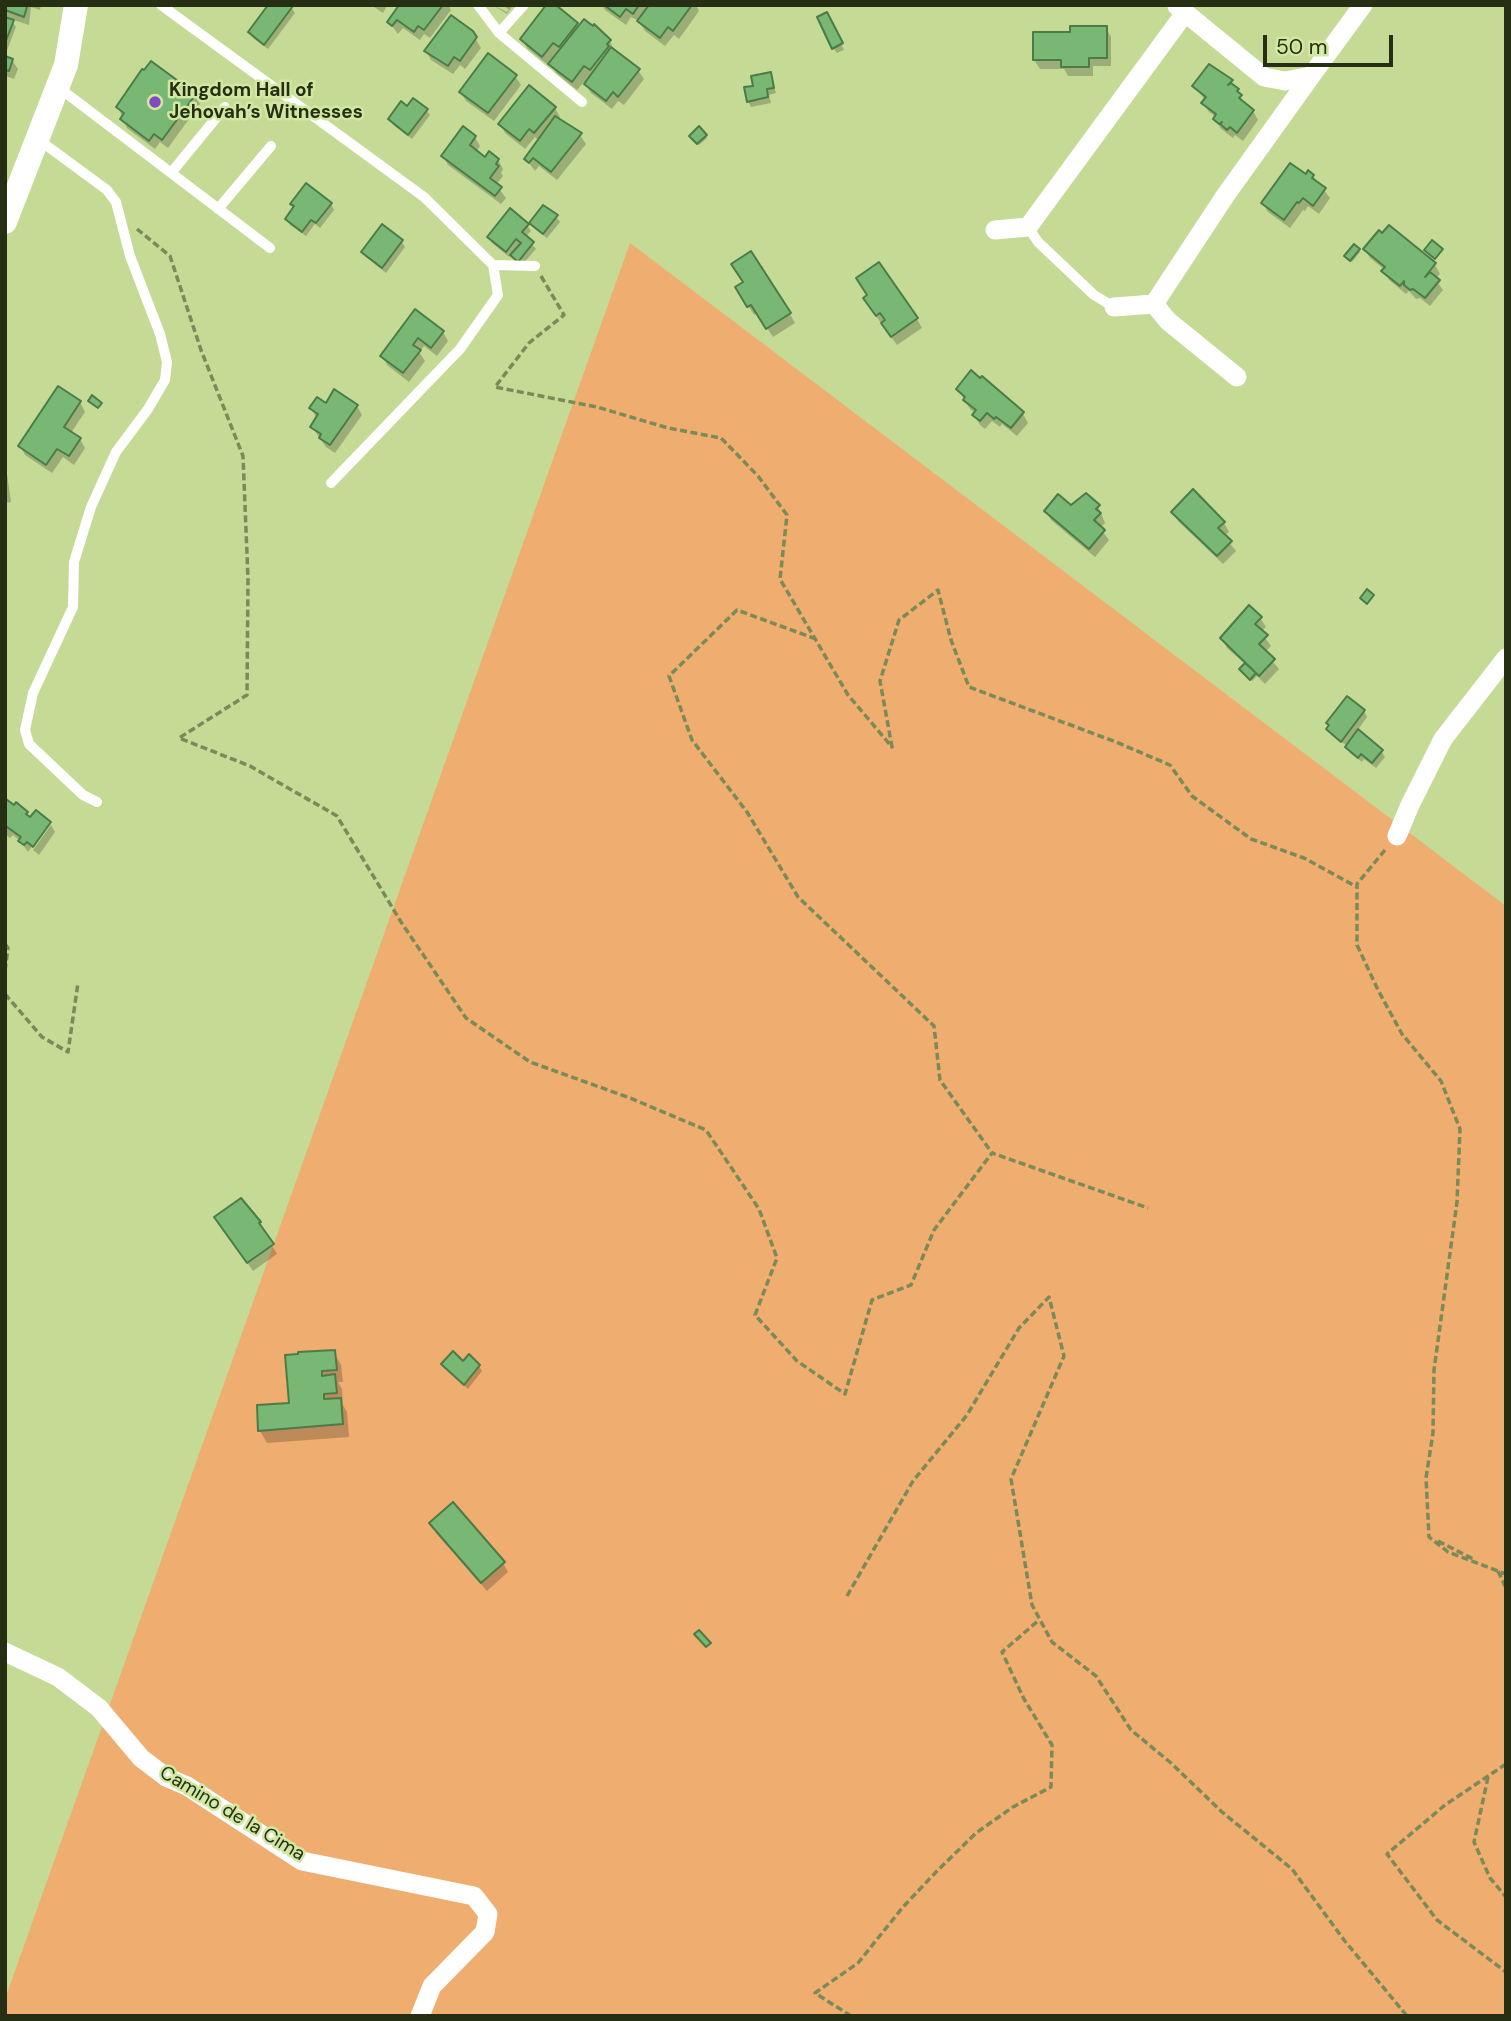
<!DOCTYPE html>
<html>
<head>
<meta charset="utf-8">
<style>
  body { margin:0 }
  #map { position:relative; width:1511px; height:2021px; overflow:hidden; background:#c4da95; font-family:"DM Sans",sans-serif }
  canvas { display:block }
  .frame { position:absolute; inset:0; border:7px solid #262f13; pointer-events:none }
  .scale { position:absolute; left:1263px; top:35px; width:130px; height:32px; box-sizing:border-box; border:4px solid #262f13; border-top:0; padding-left:9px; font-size:21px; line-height:24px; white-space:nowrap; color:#262f13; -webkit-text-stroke:5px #d0e8a1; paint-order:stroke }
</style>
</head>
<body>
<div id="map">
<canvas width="1511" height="2021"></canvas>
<div class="frame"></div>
<div class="scale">50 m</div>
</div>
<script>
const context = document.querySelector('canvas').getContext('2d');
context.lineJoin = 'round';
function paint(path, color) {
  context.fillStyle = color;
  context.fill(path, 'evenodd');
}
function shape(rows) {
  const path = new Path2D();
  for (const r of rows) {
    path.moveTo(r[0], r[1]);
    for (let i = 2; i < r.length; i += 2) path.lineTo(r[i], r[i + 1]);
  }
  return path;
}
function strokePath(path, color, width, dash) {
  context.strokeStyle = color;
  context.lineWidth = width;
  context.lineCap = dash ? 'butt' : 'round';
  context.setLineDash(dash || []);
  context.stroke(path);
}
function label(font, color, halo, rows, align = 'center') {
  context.font = font + ' "DM Sans",sans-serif';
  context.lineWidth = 5;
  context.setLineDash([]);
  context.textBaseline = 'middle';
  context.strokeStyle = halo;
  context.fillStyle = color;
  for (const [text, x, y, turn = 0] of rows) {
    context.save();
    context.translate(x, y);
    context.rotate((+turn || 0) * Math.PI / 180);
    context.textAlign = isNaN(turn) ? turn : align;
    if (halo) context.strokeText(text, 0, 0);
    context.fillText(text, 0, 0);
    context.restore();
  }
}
paint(shape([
  [630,243,1506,906,1506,2016,5,2016,5,1999]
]), '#efad70');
paint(shape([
  [5,5,41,5,40,10,31,7,29,25,11,19,16,27,6,53],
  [270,5,289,5,295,13,268,49,253,38,250,32],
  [371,5,386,5,387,6,383,13],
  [401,5,448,5,451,10,430,38,424,34,420,40,403,28,398,34,389,22],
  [493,5,507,12,509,10,503,5,513,5,507,14],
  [602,5,696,5,699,11,679,39,674,35,665,46,645,31,639,21,631,17,626,25,605,10],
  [830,20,844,50,837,53,833,48],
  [577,24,579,29,610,41,614,51,638,70,644,79,624,105,618,101,612,109,591,93,584,82,577,90,556,73,550,62,548,65,527,48,522,39],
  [1106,28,1111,37,1111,66,1093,66,1093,76,1068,76,1064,69,1040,69,1034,60,1072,34],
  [472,33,481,48,465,69,460,65,453,74,431,60,426,51],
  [5,58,12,60,18,69,14,79,6,76,5,79],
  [770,74,776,93,769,95,771,103,751,107,748,101,755,87],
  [515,76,521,85,494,121,466,101,461,92],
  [1231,81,1246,106,1253,111,1258,120,1243,141,1235,135,1233,138,1220,128,1216,117,1209,112,1203,103,1205,100,1194,86],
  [194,95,200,104,168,148,160,142,155,149,127,128,118,107],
  [555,108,560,117,558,120,580,135,586,144,557,180,539,166,535,171,526,159,539,141,535,137,525,149,505,133,500,124],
  [407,109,426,110,430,115,412,139,393,125,390,119],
  [706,136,707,138,699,145,693,138],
  [475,137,480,146,476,152,485,159,498,160,503,169,501,173,503,176,496,185,506,198,501,204,448,165,443,156],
  [1306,176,1313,176,1330,198,1319,214,1308,206,1305,211,1303,210,1290,228,1268,212,1263,203],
  [292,204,331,204,334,210,320,228,315,224,306,236,290,225,287,219,295,208],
  [556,217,560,222,547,238,535,229,531,223],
  [527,225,531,231,525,237,536,249,521,266,511,255,509,257,492,243,489,237],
  [382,226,402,242,405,247,386,273,366,257,363,252],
  [1365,249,1435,265,1440,274,1435,279,1443,290,1430,306,1420,298,1416,299,1409,291,1406,294,1389,280,1385,270,1370,258],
  [1358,250,1360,252,1352,262,1347,259],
  [737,288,790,314,795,323,773,337,757,313,754,315],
  [870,308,917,319,922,328,897,345],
  [415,312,443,332,448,341,437,356,424,346,419,352,425,361,409,382,387,365,382,356],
  [958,389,1023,414,1028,423,1017,436,1002,424,1000,427,992,421,985,429,980,425,975,416,976,414,970,409],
  [80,402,85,412,71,433,80,439,85,448,74,465,63,457,52,473,25,455,20,446],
  [326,405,357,406,362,415,335,453,326,447,312,427,317,419,311,408],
  [5,460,11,502,5,503],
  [1098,506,1105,523,1100,528,1109,540,1095,557,1051,520,1046,511],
  [1173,512,1224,523,1229,532,1224,536,1236,551,1223,564,1178,521],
  [1260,618,1266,627,1261,632,1271,646,1265,652,1279,669,1265,684,1257,676,1252,681,1243,672,1246,665,1227,648,1222,638],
  [1347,698,1364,711,1367,717,1357,731,1381,751,1385,757,1376,768,1364,759,1362,762,1350,753,1346,745,1331,735,1328,729,1330,727,1328,723],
  [7,802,27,813,31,820,50,824,47,824,28,852,20,841,13,835,10,838,5,834],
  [51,825,55,832,39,855,33,850],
  [259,1223,277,1254,253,1271,222,1226],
  [334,1352,341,1365,343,1382,338,1382,342,1389,343,1405,347,1412,349,1437,267,1443,260,1431,290,1404],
  [463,1363,479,1366,482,1371,468,1389,443,1365],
  [431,1524,503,1563,508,1572,487,1591,436,1533]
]), '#0003');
const building = shape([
  [5,5,24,5,27,7,24,17,5,10,5,5],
  [268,5,293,6,264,45,248,32,268,5],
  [399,5,443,5,424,30,418,26,414,32,397,20,392,26,387,22,399,5],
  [546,5,556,5,578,23,559,47,553,43,542,57,520,39,546,5],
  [604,5,639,5,633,14,626,9,620,17,604,5],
  [649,5,692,5,673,31,668,27,660,38,637,21,649,5],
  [827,12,843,43,832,49,817,17,827,12],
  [451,15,473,31,477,37,460,61,454,57,448,66,424,51,451,15],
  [5,17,14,20,5,43,5,17],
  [584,19,593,26,594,24,611,40,607,44,609,46,590,70,584,66,572,82,548,64,584,19],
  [1070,26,1107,26,1107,58,1089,58,1089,67,1061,67,1061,60,1033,60,1033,32,1070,32,1070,26],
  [611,47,640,69,618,97,613,92,606,101,584,84,611,47],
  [488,53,517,75,488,113,459,92,488,53],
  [5,56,13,59,9,71,5,70,5,56],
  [151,61,196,94,162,140,154,134,149,141,120,119,124,113,116,107,142,69,144,70,151,61],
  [1209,64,1233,80,1228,85,1231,83,1239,89,1237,91,1242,95,1239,98,1254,110,1237,133,1230,127,1227,130,1220,124,1222,122,1219,124,1213,119,1216,114,1201,103,1206,97,1192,86,1209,64],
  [771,72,774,88,767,89,768,97,747,102,744,87,753,86,751,76,771,72],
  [529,85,556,107,534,133,529,129,520,141,498,124,529,85],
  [413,98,428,109,408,135,388,119,401,101,407,106,413,98],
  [555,116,582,133,551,172,533,158,529,163,524,159,555,116],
  [463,126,476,136,470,145,485,157,489,151,499,159,496,164,499,166,490,178,502,187,495,196,441,156,463,126],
  [699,126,707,135,697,144,689,136,699,126],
  [1290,163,1306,174,1308,170,1314,175,1312,178,1326,188,1313,206,1303,198,1299,203,1297,202,1284,220,1261,203,1290,163],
  [306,183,332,203,316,223,311,220,302,232,285,219,294,206,290,204,306,183],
  [543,205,558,215,543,234,529,223,543,205],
  [510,208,529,224,522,232,534,242,518,262,510,255,521,243,516,239,506,252,487,237,510,208],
  [382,224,403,240,382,268,361,252,382,224],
  [1389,225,1436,263,1425,277,1430,272,1440,280,1425,298,1413,289,1410,290,1404,285,1404,281,1400,286,1381,271,1385,267,1363,249,1379,230,1382,233,1389,225],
  [1432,240,1443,249,1435,259,1424,250,1432,240],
  [1354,244,1360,249,1350,261,1344,256,1354,244],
  [751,251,791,313,766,329,751,305,747,307,735,287,743,282,731,264,751,251],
  [879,262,918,318,891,337,881,323,885,320,880,313,876,316,863,298,867,295,856,278,879,262],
  [415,309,444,331,431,348,418,338,413,345,421,350,403,373,380,356,415,309],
  [971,370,980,378,982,376,1024,412,1011,428,996,417,994,419,987,413,980,421,972,415,976,410,963,400,965,397,956,389,971,370],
  [58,386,81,401,64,427,81,438,69,456,57,449,46,465,18,446,58,386],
  [334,389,358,405,330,445,319,438,321,434,310,427,318,414,309,408,317,397,326,403,334,389],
  [92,395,102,403,98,408,88,401,92,395],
  [1193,489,1225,522,1218,528,1232,541,1217,556,1171,512,1193,489],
  [1086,493,1100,505,1096,509,1101,513,1094,520,1105,530,1089,549,1044,511,1058,494,1071,505,1086,493],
  [1367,589,1374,595,1367,604,1360,598,1367,589],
  [1249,605,1262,617,1255,624,1268,635,1259,644,1275,659,1259,676,1220,638,1249,605],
  [1245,663,1256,673,1250,680,1239,669,1245,663],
  [1347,696,1365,710,1341,742,1326,729,1329,725,1326,723,1347,696],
  [1358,729,1383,750,1372,763,1361,754,1358,758,1345,747,1358,729],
  [6,799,14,805,16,802,28,812,26,814,30,817,36,810,51,822,33,847,27,842,24,845,18,841,21,837,7,827,5,829,6,799],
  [241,1198,261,1222,259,1223,274,1244,247,1263,214,1217,241,1198],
  [335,1350,337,1370,322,1371,322,1376,335,1374,337,1393,324,1394,324,1399,341,1398,343,1424,258,1431,257,1405,289,1403,285,1355,298,1354,298,1352,335,1350],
  [453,1351,463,1361,469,1354,480,1365,464,1385,441,1364,453,1351],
  [453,1502,505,1562,481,1583,429,1523,453,1502],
  [699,1630,711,1643,706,1647,694,1634,699,1630]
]);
paint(building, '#78b774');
strokePath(building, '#4b7c48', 2);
strokePath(shape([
  [137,229,170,256,201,350,243,456,248,579,247,695,179,738,250,766,337,816,401,922,466,1018,530,1062,630,1098,706,1130,759,1209,777,1258,755,1315,797,1361,845,1394,872,1300,911,1285,934,1230,992,1153,1148,1208],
  [541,276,564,315,529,343,495,387,597,407,668,428,721,438,758,476,787,515,780,579,848,695,892,747,880,681,899,620,938,590,951,640,969,687,1116,742,1170,765,1192,796,1251,839,1304,858,1357,887],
  [816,639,737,610,669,676,692,740,747,812,798,897,934,1026,940,1080,992,1153],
  [1385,850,1357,884,1357,945,1378,990,1402,1034,1441,1081,1460,1129,1457,1202,1434,1370,1433,1433,1426,1478,1429,1537,1448,1552,1506,1574],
  [5,944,8,948,5,971],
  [5,994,42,1037,68,1052,78,983],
  [1438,1541,1475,1560],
  [1498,1571,1506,1588],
  [847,1596,913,1481,967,1415,1019,1328,1049,1297,1064,1356,1011,1479,1032,1605,1052,1642,1096,1676,1131,1730,1171,1763,1222,1812,1292,1869,1344,1940,1407,2016],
  [1506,1764,1445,1805,1387,1854,1437,1920,1506,1972],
  [1488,1777,1474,1842,1490,1878,1506,1897],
  [851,2016,815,1993,858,1963,903,1907,937,1871,976,1833,1013,1807,1051,1787,1052,1745,1024,1699,1002,1652,1039,1620]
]), '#7a8a58', 3.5, [7, 3.5]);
strokePath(shape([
  [161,5,424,197,493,265,535,266],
  [478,5,499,33,582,102],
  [499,33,524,5],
  [58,87,270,248],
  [39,140,107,190,116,202,130,256,160,334,167,362,165,380,148,409,116,452,91,507,74,562,73,607,33,693,25,730,29,744,83,795,97,802],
  [171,173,225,107],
  [218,209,271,146],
  [1028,227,1038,242,1094,295,1114,307],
  [331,483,460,349,498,295,493,265]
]), '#fff', 10);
strokePath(shape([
  [1177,6,1264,77,1285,81,1311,76,1363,5],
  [995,230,1028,227,1185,13],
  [1154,304,1225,196,1311,76],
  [1154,304,1168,321,1237,377],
  [1114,307,1154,304],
  [1397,836,1410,805,1443,739,1506,658],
  [5,1652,58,1677,99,1708,141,1758,166,1777,187,1786,302,1861,474,1896,488,1914,485,1932,432,1986,420,2016]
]), '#fff', 19);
strokePath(shape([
  [5,222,66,65,76,5]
]), '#fff', 24);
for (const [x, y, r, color] of [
  [155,102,7,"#834ac0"]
]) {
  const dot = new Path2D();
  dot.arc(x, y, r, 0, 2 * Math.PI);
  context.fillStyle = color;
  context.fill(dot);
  strokePath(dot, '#d0e8a1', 2.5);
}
label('bold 19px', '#262f13', '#d0e8a1', [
  ["Kingdom Hall of",169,91],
  ["Jehovah’s Witnesses",169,113]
], 'left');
label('19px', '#262f13', '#d0e8a1', [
  ["Camino de la Cima",232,1814,31]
]);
</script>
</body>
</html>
